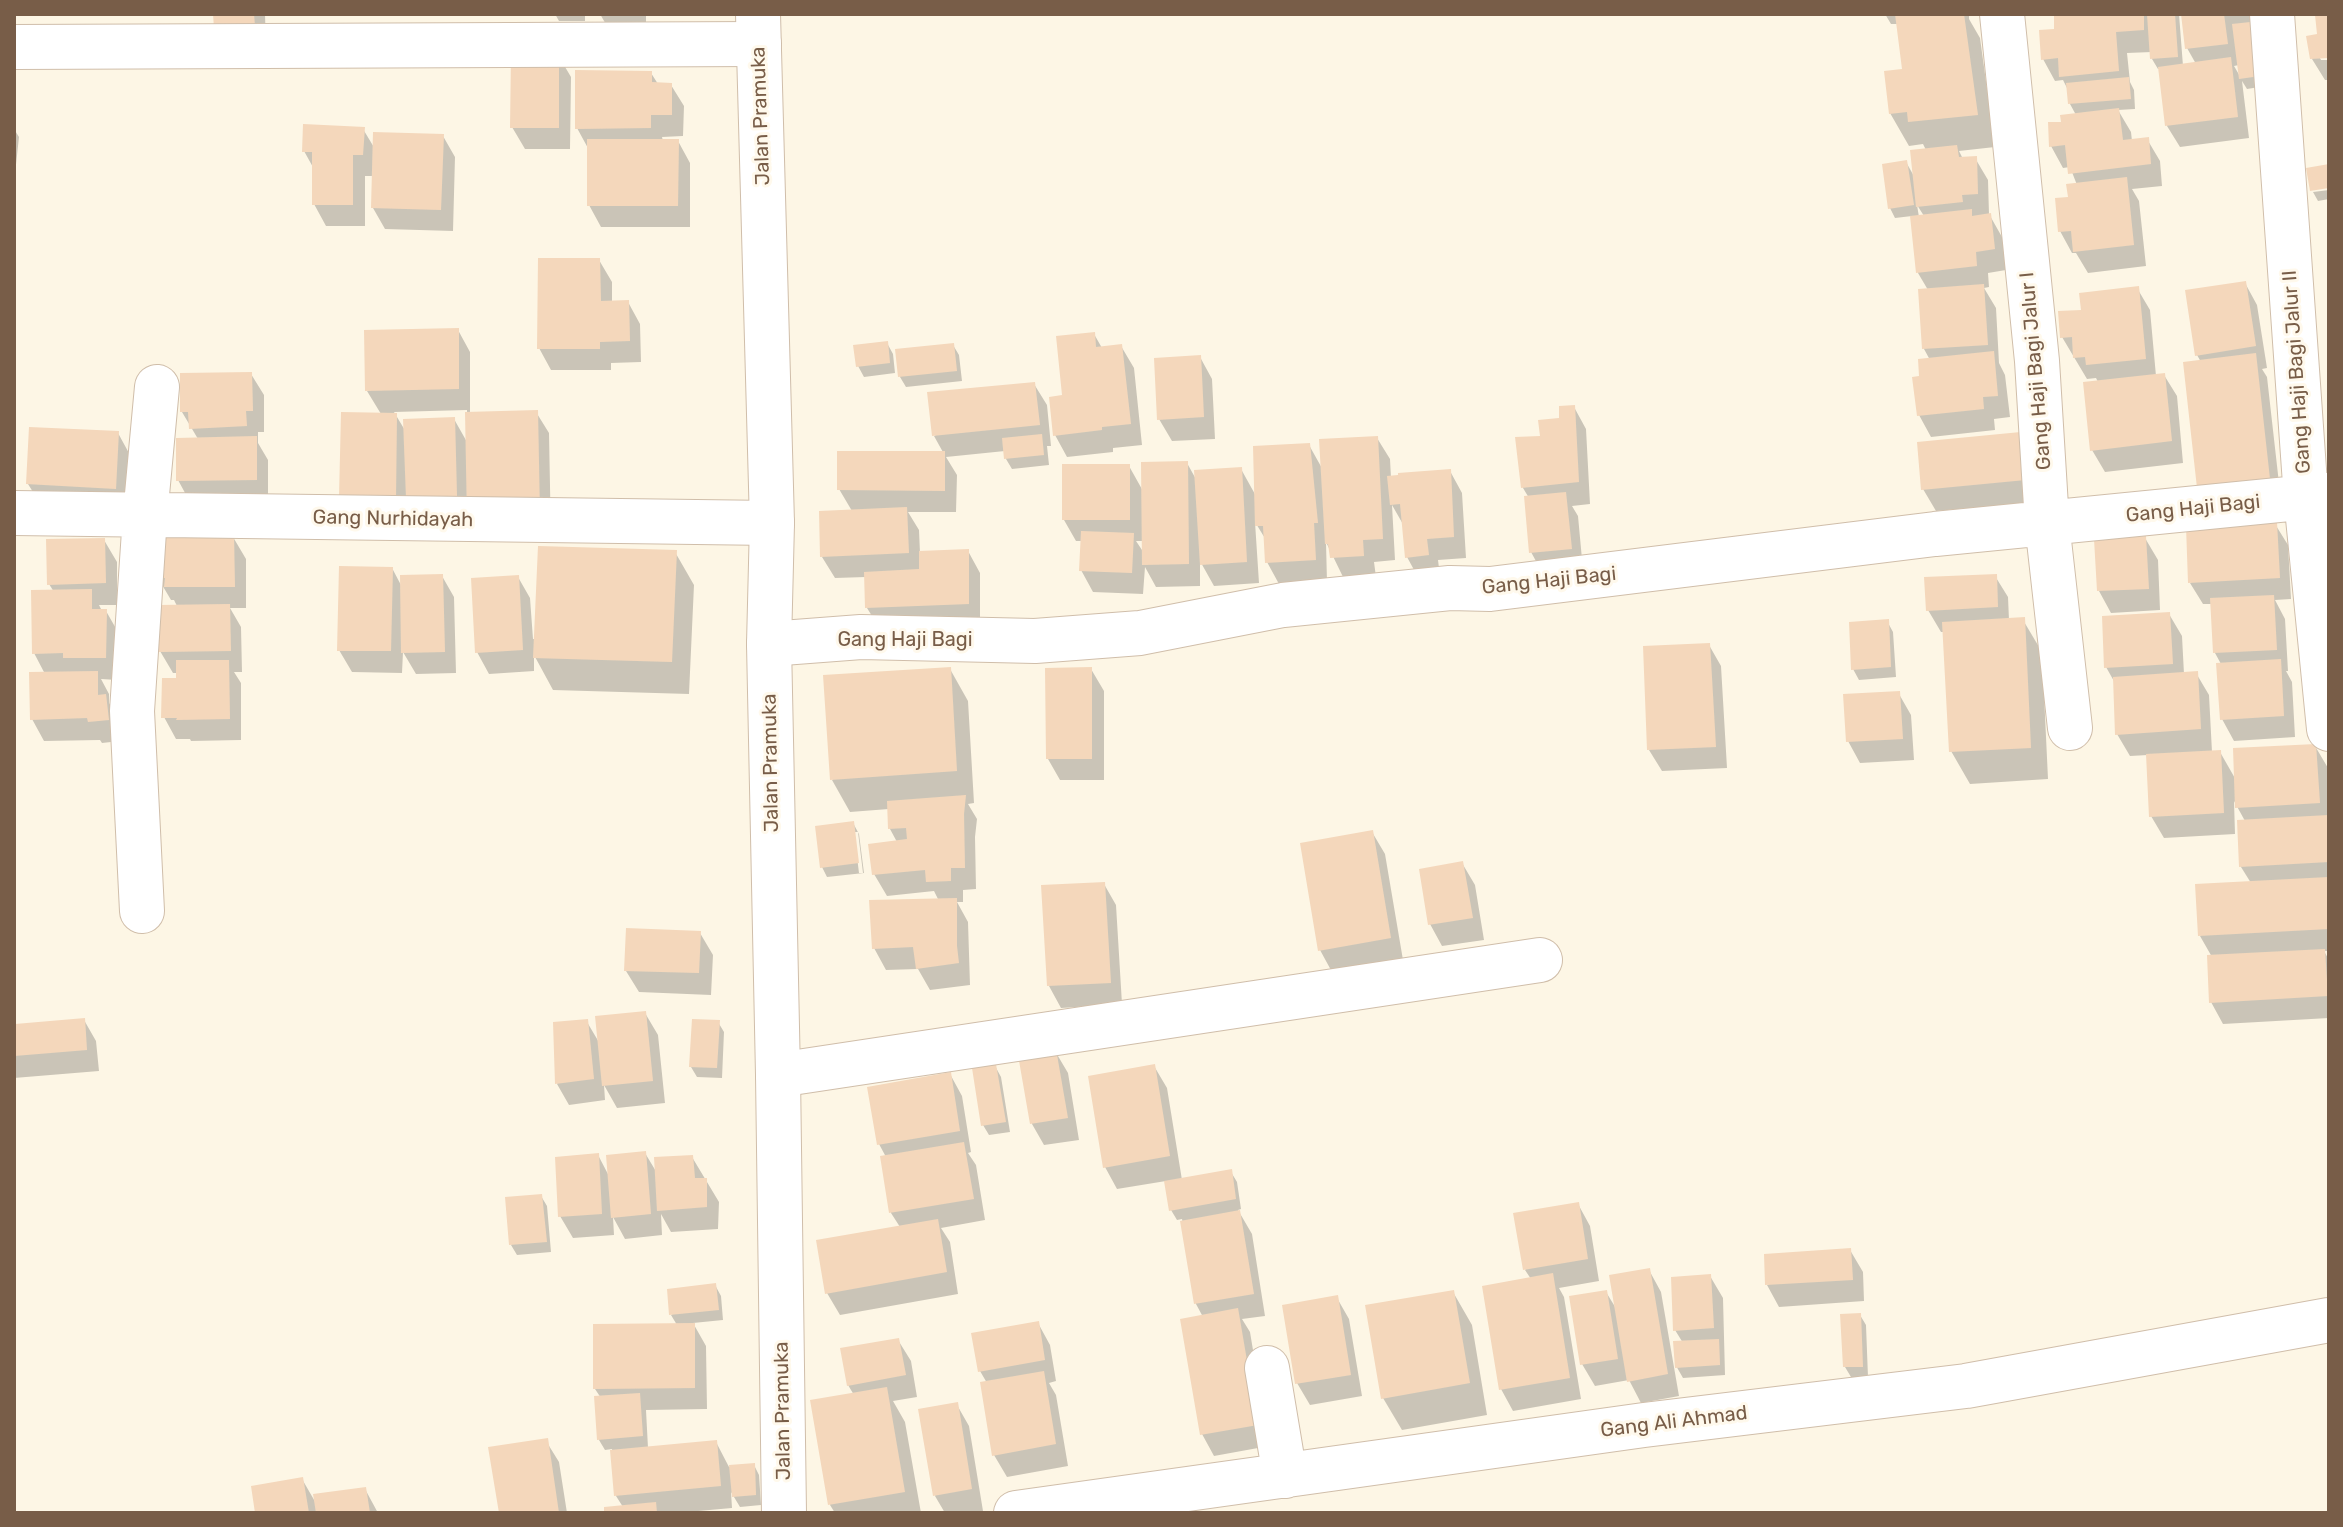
<!DOCTYPE html>
<html>
<head>
<meta charset="utf-8">
<style>
  body { margin:0 }
  #map { position:relative; width:2343px; height:1527px; overflow:hidden; background:#fdf6e5; font-family:Rubik,sans-serif }
  canvas { display:block }
  .frame { position:absolute; inset:0; border:16px solid #785d48; pointer-events:none }
</style>
</head>
<body>
<div id="map">
<canvas width="2343" height="1527"></canvas>
<div class="frame"></div>
</div>
<script>
const context = document.querySelector('canvas').getContext('2d');
context.lineJoin = 'round';
function paint(path, color) {
  context.fillStyle = color;
  context.fill(path, 'evenodd');
}
function shape(rows) {
  const path = new Path2D();
  for (const r of rows) {
    path.moveTo(r[0], r[1]);
    for (let i = 2; i < r.length; i += 2) path.lineTo(r[i], r[i + 1]);
  }
  return path;
}
function strokePath(path, color, width, dash) {
  context.strokeStyle = color;
  context.lineWidth = width;
  context.lineCap = dash ? 'butt' : 'round';
  context.setLineDash(dash || []);
  context.stroke(path);
}
function label(font, color, halo, rows, align = 'center') {
  context.font = font + ' Rubik,sans-serif';
  context.lineWidth = 6;
  context.setLineDash([]);
  context.textBaseline = 'middle';
  context.strokeStyle = halo;
  context.fillStyle = color;
  for (const [text, x, y, turn = 0] of rows) {
    context.save();
    context.translate(x, y);
    context.rotate((+turn || 0) * Math.PI / 180);
    context.textAlign = isNaN(turn) ? turn : align;
    if (halo) context.strokeText(text, 0, 0);
    context.fillText(text, 0, 0);
    context.restore();
  }
}
paint(shape([
  [215,14,265,14,266,47],
  [555,14,585,14,585,21,559,21],
  [600,14,646,14,646,34,611,33],
  [1885,14,1969,14,1969,19,1980,38,1995,147,1959,151,1963,159,1975,158,1988,180,1989,214,2002,237,2006,270,1988,273,1989,287,1984,288,1996,308,1999,363,2005,375,2010,417,1994,419,1995,430,1931,437,1919,415,1922,377,1930,360,1924,349,1928,290,1918,273,1912,216,1895,218,1890,208,1906,162,1915,178,1926,150,1923,144,1909,146,1890,113,1904,71,1898,24,1891,24],
  [1917,205,1924,216,1919,217],
  [2056,14,2179,14,2183,66,2196,64,2187,48,2183,14,2254,14,2272,85,2247,89,2242,81,2249,138,2180,147,2167,126,2160,69,2158,69,2152,59,2152,52,2127,53,2130,82,2134,90,2135,109,2118,110,2131,132,2132,141,2147,139,2160,161,2162,186,2132,189,2139,201,2146,266,2088,273,2076,253,2072,253,2060,231,2070,198,2077,185,2070,167,2063,168,2051,146,2064,124,2076,115,2070,104,2068,90,2063,80,2055,81,2043,59,2056,31],
  [2239,65,2241,78,2234,66],
  [2329,16,2329,56,2320,58,2321,60,2329,60,2329,80,2325,80,2312,59],
  [558,55,571,77,570,149,525,149,512,127],
  [651,73,658,84,671,85,684,106,683,136,662,137,663,141,678,141,690,163,690,227,601,227,589,205,589,150,577,128],
  [14,129,19,137,14,183],
  [363,129,375,149,443,136,455,157,453,231,385,229,373,208,374,176,365,176,365,226,326,226,314,204,314,169,304,151],
  [2329,190,2329,199,2318,201,2313,192],
  [599,260,612,282,612,303,628,302,640,324,641,362,611,363,611,370,551,370,539,348],
  [2245,283,2257,305,2267,368,2262,369,2267,377,2281,501,2197,355],
  [2137,288,2150,310,2156,376,2164,375,2177,396,2183,463,2105,472,2092,450,2098,382,2096,378,2087,379,2062,337,2083,311],
  [458,330,470,352,470,414,536,412,549,433,551,538,407,519,343,414,381,414,367,391],
  [467,410,467,442,454,419,406,432,394,412],
  [1094,334,1102,348,1121,346,1134,368,1142,445,1113,448,1113,452,1067,457,1055,435,1064,397],
  [887,343,893,354,895,373,864,377,858,366],
  [953,345,959,355,962,381,906,387,900,377,898,351],
  [1200,357,1212,379,1215,439,1172,441,1159,419],
  [251,374,264,395,264,432,258,432,258,443,268,460,268,501,190,502,178,480,198,439,182,412],
  [1034,384,1047,405,1051,446,1047,446,1049,465,1012,469,1006,459,1005,451,946,457,957,475,956,512,908,512,919,530,920,553,968,551,980,573,980,625,880,629,867,608,866,577,835,578,822,557,852,511,839,489,944,454,934,436],
  [1574,407,1586,429,1590,504,1572,506,1578,516,1583,570,1543,574,1531,552,1529,498,1523,488,1517,438,1542,438],
  [118,433,130,455,127,510,41,505,28,484],
  [2030,433,2047,501,1936,511,1923,489],
  [1377,438,1390,459,1391,478,1450,471,1462,493,1466,558,1438,560,1440,576,1419,579,1407,557,1404,526,1392,505,1395,560,1374,562,1376,577,1344,579,1326,542,1327,582,1279,584,1267,562,1266,540,1255,522,1259,583,1214,586,1200,561,1200,586,1156,587,1145,567,1143,594,1093,592,1081,570,1082,541,1076,541,1064,520,1129,466,1143,491,1187,463,1197,481,1241,469,1256,496,1309,445,1323,470],
  [1136,541,1144,541,1144,553],
  [2275,524,2288,545,2291,599,2275,600,2285,619,2288,671,2286,671,2292,682,2295,737,2234,741,2222,719,2221,664,2215,653,2212,604,2203,604,2190,583],
  [233,537,246,559,246,608,230,608,241,627,242,672,234,672,241,683,241,740,191,741,190,739,176,739,164,717,178,680,178,673,173,673,160,651,177,606,174,600,171,600,158,578],
  [2145,538,2158,560,2160,610,2111,613,2099,591],
  [104,540,117,562,117,605,99,605,102,611,106,611,118,632,117,680,101,679,109,694,109,703,118,718,120,741,102,743,100,740,44,741,32,719,45,674,34,653,54,592,49,584],
  [675,552,694,585,689,694,553,690,534,655,534,671,489,674,477,652,518,577,530,598,533,639,536,639],
  [392,568,402,587,442,576,454,597,456,673,416,674,403,652,402,673,352,672,339,650],
  [1995,576,2008,597,2009,620,2023,620,2042,652,2048,779,1970,784,1951,751,1945,632,1941,632,1928,610],
  [2169,614,2182,636,2184,674,2196,673,2209,695,2212,752,2220,752,2236,780,2315,746,2328,768,2329,951,2324,951,2329,960,2329,1018,2223,1024,2211,1002,2212,957,2200,936,2251,883,2241,867,2239,822,2245,821,2234,801,2235,834,2164,838,2151,816,2148,755,2130,756,2117,734,2115,683,2106,667],
  [1887,621,1893,632,1896,677,1859,680,1853,669],
  [1709,645,1721,666,1727,768,1662,771,1649,750],
  [950,669,968,701,974,803,968,804,977,819,975,837,976,889,963,890,963,902,957,902,968,922,970,985,930,990,918,969,886,970,874,948,939,901,934,891,887,896,874,874,897,842,890,829,889,809,850,812,832,780],
  [1091,669,1104,691,1104,780,1060,780,1048,759],
  [1899,694,1911,715,1914,760,1860,763,1848,741],
  [853,823,859,834,864,873,827,877,822,867],
  [854,832,858,832,863,873,859,873],
  [1372,832,1385,854,1403,960,1332,972,1320,950],
  [1462,863,1475,885,1484,940,1442,946,1430,924],
  [1104,884,1116,905,1122,1004,1061,1008,1049,986],
  [700,933,713,955,711,995,639,992,626,971],
  [645,1013,658,1035,665,1103,617,1108,604,1085,605,1100,569,1105,557,1084,587,1022,600,1044],
  [84,1020,96,1041,99,1071,14,1078,14,1046],
  [718,1022,724,1032,722,1078,697,1077,691,1067],
  [1055,1051,1068,1073,1079,1140,1044,1145,1032,1124,1021,1057],
  [995,1066,1001,1077,1010,1132,989,1135,983,1125],
  [1154,1066,1167,1088,1182,1180,1231,1172,1237,1182,1241,1209,1238,1210,1252,1234,1265,1316,1242,1319,1250,1332,1269,1446,1214,1456,1202,1434,1203,1317,1196,1304,1182,1219,1177,1220,1171,1210,1166,1181,1117,1189,1105,1167],
  [950,1074,962,1096,971,1152,968,1153,976,1165,985,1220,941,1228,950,1242,958,1294,840,1315,827,1293,900,1227,891,1213,886,1157,879,1144],
  [645,1153,657,1173,692,1157,719,1202,718,1229,671,1232,661,1214,662,1235,625,1239,613,1217,614,1235,573,1238,560,1216,598,1155,609,1176],
  [541,1196,547,1206,551,1252,517,1255,511,1245],
  [1578,1204,1590,1226,1599,1281,1559,1288,1564,1297,1581,1399,1513,1411,1501,1389,1531,1279,1525,1270],
  [1850,1250,1863,1272,1864,1301,1779,1307,1767,1285],
  [1649,1270,1661,1292,1679,1396,1641,1403,1629,1380,1595,1386,1582,1364,1606,1292,1617,1310],
  [1710,1276,1723,1298,1725,1375,1683,1378,1675,1364,1683,1343,1675,1330],
  [715,1285,721,1296,723,1320,693,1323,706,1346,707,1409,646,1410,648,1448,716,1442,729,1467,754,1465,759,1475,761,1505,740,1507,731,1492,732,1508,676,1513,606,1513,623,1507,616,1496,612,1449,605,1450,599,1440,601,1398,595,1389,677,1325,671,1315],
  [1453,1292,1472,1325,1487,1415,1402,1430,1383,1398],
  [1337,1298,1349,1319,1362,1396,1310,1405,1297,1383],
  [1860,1315,1866,1325,1868,1377,1851,1377,1845,1367],
  [1038,1323,1050,1345,1056,1381,1049,1383,1056,1395,1068,1466,1007,1477,994,1455,987,1383,980,1371],
  [898,1340,911,1361,917,1397,893,1401,905,1422,921,1513,835,1513,830,1505,854,1395,848,1385],
  [957,1405,969,1426,983,1511,945,1513,935,1496],
  [546,1441,559,1462,567,1513,501,1513],
  [302,1479,317,1505,365,1489,378,1513,257,1513]
]), '#0003');
paint(shape([
  [213,14,254,14,255,26,214,28],
  [1895,14,1964,14,1978,115,1908,122,1907,112,1889,114,1884,71,1902,69],
  [2054,14,2144,14,2144,30,2116,32,2119,71,2059,77,2058,58,2041,60,2039,30,2054,29],
  [2147,14,2175,14,2178,57,2150,59],
  [2181,14,2224,14,2228,44,2185,49],
  [2329,14,2329,58,2310,59,2306,36,2317,34,2315,15],
  [2260,21,2267,75,2239,79,2232,24],
  [511,53,559,53,559,128,510,128],
  [2231,57,2238,117,2165,126,2158,67],
  [575,70,652,71,652,82,672,83,672,115,651,115,651,128,575,129],
  [2129,77,2131,99,2068,104,2066,83],
  [2119,108,2123,140,2149,137,2151,164,2068,174,2065,145,2049,147,2048,122,2061,122,2060,115],
  [303,124,365,127,363,155,353,155,353,205,312,205,312,152,302,152],
  [373,132,444,134,441,210,371,208],
  [587,139,679,139,678,206,587,206],
  [1957,145,1959,157,1977,156,1978,194,1962,195,1963,202,1916,207,1910,150],
  [1907,160,1914,205,1888,209,1882,164],
  [2329,164,2329,188,2310,191,2306,168],
  [2127,177,2134,245,2073,252,2071,231,2058,232,2055,198,2068,197,2066,184],
  [1972,209,1972,216,1991,213,1995,249,1976,252,1977,266,1916,273,1910,216],
  [538,258,600,258,601,301,629,300,630,341,600,342,600,349,537,349],
  [2246,281,2256,346,2195,356,2185,290],
  [1984,284,1988,345,1922,349,1918,289],
  [2139,286,2146,359,2086,365,2085,357,2073,358,2072,337,2060,338,2058,311,2081,310,2079,293],
  [459,328,459,389,365,391,364,330],
  [1095,332,1096,347,1122,344,1131,424,1102,427,1102,430,1053,436,1049,397,1062,395,1056,336],
  [888,341,890,363,856,367,853,345],
  [954,343,957,371,898,377,895,349],
  [1994,351,1998,396,1983,397,1984,409,1917,416,1912,377,1919,376,1918,359],
  [2256,353,2270,479,2197,488,2183,362],
  [1201,355,1204,417,1157,420,1154,358],
  [252,372,253,411,246,411,247,426,189,429,188,412,180,412,180,373],
  [2165,373,2172,441,2090,451,2083,382],
  [1035,382,1040,425,932,436,927,392],
  [1575,405,1579,482,1521,488,1515,437,1540,436,1538,420,1559,418,1559,406],
  [538,410,540,516,467,519,465,412],
  [341,412,397,413,396,498,339,498],
  [455,417,457,496,406,498,403,419],
  [29,427,119,431,116,489,26,484],
  [2031,431,2036,479,1921,490,1917,442],
  [1042,434,1044,455,1004,459,1002,438],
  [257,436,257,480,176,481,176,438],
  [1378,436,1383,539,1363,540,1364,556,1330,558,1328,544,1325,544,1319,439],
  [1310,443,1318,523,1314,523,1316,560,1265,563,1263,526,1255,526,1253,446],
  [837,451,945,451,945,491,837,490],
  [1188,461,1189,564,1142,565,1141,462],
  [1062,464,1130,464,1130,520,1062,520],
  [1242,467,1247,562,1200,565,1194,470],
  [1451,469,1454,537,1427,539,1429,555,1405,558,1400,504,1390,505,1387,476,1398,475,1398,473],
  [1566,492,1572,549,1529,553,1524,496],
  [907,507,909,553,820,557,819,511],
  [2277,522,2280,578,2188,583,2186,526],
  [1081,531,1134,533,1132,573,1079,571],
  [234,535,235,587,164,587,165,578,157,579,164,536],
  [2146,536,2149,589,2097,591,2094,539],
  [105,538,106,583,47,585,46,539],
  [538,546,677,550,672,662,533,658],
  [969,549,969,604,865,608,864,572,919,569,919,551],
  [339,566,393,567,391,651,337,651],
  [443,574,445,652,401,653,400,575],
  [1997,574,1998,607,1926,611,1924,577],
  [519,575,523,650,475,653,471,578],
  [92,589,92,609,107,609,106,658,63,658,63,653,32,654,31,590],
  [2274,595,2277,650,2213,653,2210,598],
  [230,604,231,651,158,652,158,605],
  [2170,612,2173,664,2104,668,2102,616],
  [2025,617,2031,748,1949,752,1942,622],
  [1889,619,1891,667,1851,670,1849,622],
  [1710,643,1716,747,1647,750,1643,646],
  [2281,659,2284,716,2220,720,2216,663],
  [176,660,229,660,230,719,176,720,177,718,161,718,162,678,176,678],
  [951,667,957,771,830,780,823,675],
  [1092,667,1092,759,1046,759,1045,668],
  [98,671,98,695,106,694,109,720,88,722,87,718,30,720,29,672],
  [2198,671,2201,729,2115,735,2113,677],
  [1900,691,1903,739,1846,742,1843,694],
  [2316,744,2320,803,2235,808,2233,748],
  [2221,750,2224,813,2149,817,2146,754],
  [966,795,964,814,965,868,951,868,951,881,926,882,925,870,872,875,868,844,907,839,906,828,888,829,887,801],
  [2329,815,2329,862,2239,867,2237,820],
  [854,821,859,863,820,868,815,826],
  [1373,830,1391,938,1318,951,1300,843],
  [1463,861,1473,918,1428,925,1419,869],
  [2329,877,2329,929,2198,936,2195,884],
  [1105,882,1111,983,1047,986,1041,885],
  [957,898,957,946,959,963,916,969,913,947,872,949,869,900],
  [626,928,701,931,699,973,624,971],
  [2325,949,2328,996,2209,1003,2207,955],
  [646,1011,653,1081,602,1086,595,1016],
  [85,1018,87,1050,14,1056,14,1044,16,1044,15,1024],
  [588,1019,594,1079,555,1084,553,1022],
  [692,1019,720,1020,717,1068,689,1067],
  [1056,1049,1068,1118,1030,1124,1018,1055],
  [996,1064,1006,1122,981,1126,972,1068],
  [1155,1064,1170,1156,1103,1168,1088,1076],
  [951,1072,960,1131,877,1145,867,1087],
  [964,1142,974,1199,889,1213,880,1156],
  [646,1151,651,1214,611,1218,606,1155],
  [599,1153,602,1214,558,1217,555,1157],
  [693,1155,695,1178,707,1178,707,1207,657,1211,654,1157],
  [1232,1169,1236,1199,1169,1211,1164,1181],
  [542,1194,547,1242,509,1245,505,1197],
  [1579,1202,1588,1259,1523,1270,1513,1213],
  [1240,1210,1254,1294,1194,1304,1180,1221],
  [938,1219,947,1272,825,1294,816,1240],
  [1851,1248,1853,1280,1765,1285,1764,1254],
  [1650,1268,1668,1374,1627,1382,1609,1275],
  [1553,1273,1570,1378,1499,1390,1482,1286],
  [1711,1274,1714,1328,1673,1331,1671,1277],
  [716,1283,719,1310,669,1315,667,1289],
  [1454,1290,1470,1383,1381,1399,1365,1305],
  [1607,1290,1618,1359,1580,1365,1569,1296],
  [1338,1295,1351,1375,1295,1384,1282,1305],
  [1238,1308,1258,1425,1200,1435,1180,1319],
  [1861,1313,1863,1367,1843,1367,1840,1314],
  [1039,1321,1045,1360,978,1372,971,1333],
  [695,1323,695,1388,593,1389,593,1324],
  [899,1338,906,1375,847,1386,840,1348],
  [1719,1339,1720,1365,1675,1368,1673,1341],
  [1044,1371,1056,1444,992,1456,980,1382],
  [887,1387,905,1492,828,1505,810,1400],
  [640,1393,643,1436,597,1440,594,1396],
  [958,1402,972,1489,933,1496,918,1409],
  [548,1438,559,1513,499,1513,488,1447],
  [717,1440,721,1486,614,1496,610,1450],
  [755,1463,756,1495,732,1497,729,1465],
  [303,1477,309,1513,255,1513,251,1486],
  [366,1487,370,1513,316,1513,313,1494],
  [656,1502,657,1513,604,1513,604,1507]
]), '#f4d7bb');
const minor = shape([
  [2002,14,2037,361,2047,523,2070,728],
  [2272,14,2306,498,2329,729],
  [14,47,759,44],
  [14,513,772,523],
  [769,644,861,637,1035,641,1140,633,1283,605,1450,588,1490,589,1935,534,2329,495],
  [142,911,132,711,145,516,157,387],
  [778,1075,1540,960],
  [1267,1368,1285,1476],
  [1016,1513,1644,1425,1966,1386,2329,1320]
]);
const tertiary = shape([
  [758,14,772,523,769,644,778,1075,784,1513]
]);
strokePath(minor, '#d0beaa', 46);
strokePath(tertiary, '#d0beaa', 46);
strokePath(minor, '#fff', 44);
strokePath(tertiary, '#fff', 44);
label('20px', '#785d48', '#fff9ec', [
  ["Jalan Pramuka",761,116,-92],
  ["Gang Haji Bagi Jalur I",2036,371,-95],
  ["Gang Haji Bagi Jalur II",2297,372,-94],
  ["Gang Haji Bagi",2193,509,-6],
  ["Gang Nurhidayah",393,519,1],
  ["Gang Haji Bagi",1549,581,-6],
  ["Gang Haji Bagi",905,640],
  ["Jalan Pramuka",771,763,-91],
  ["Jalan Pramuka",783,1411,-91],
  ["Gang Ali Ahmad",1674,1422,-7]
]);
</script>
</body>
</html>
